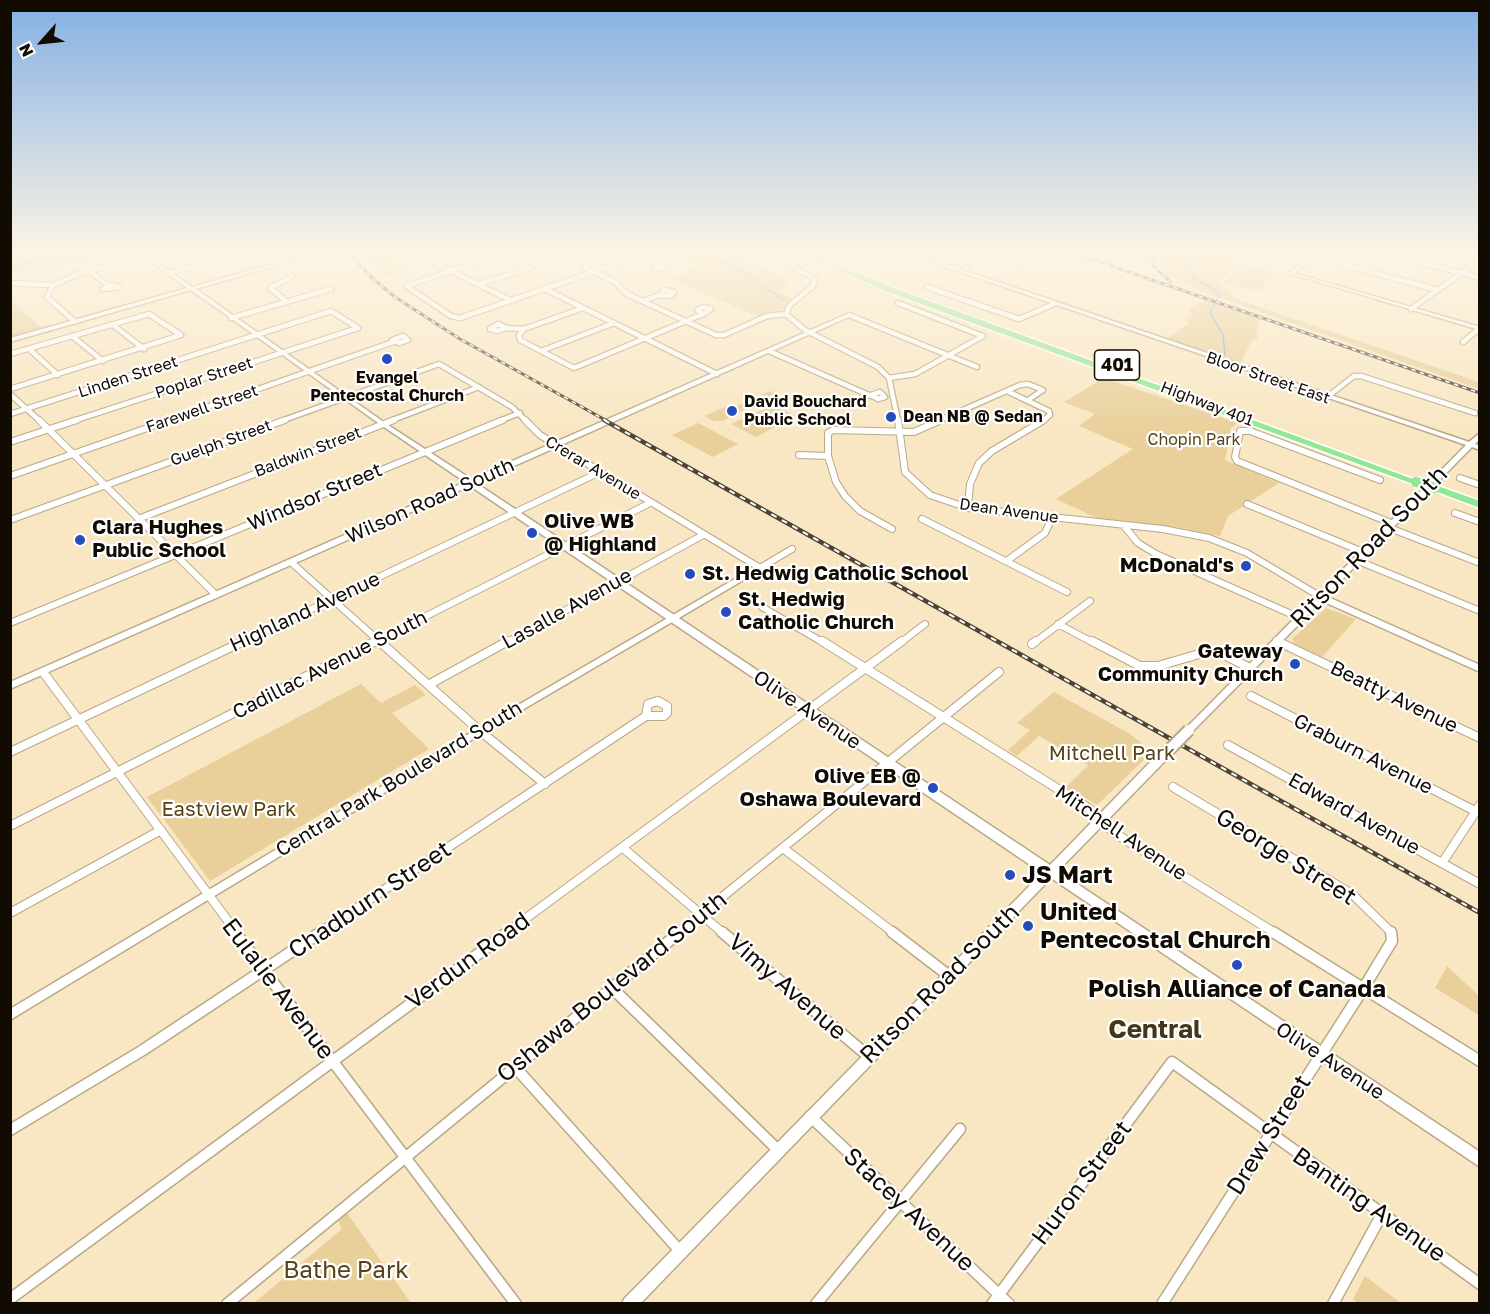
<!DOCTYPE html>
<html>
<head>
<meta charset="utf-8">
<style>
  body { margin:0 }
  #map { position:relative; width:1490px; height:1314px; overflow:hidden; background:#f9e7c3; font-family:"Golos Text",sans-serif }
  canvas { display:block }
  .frame { position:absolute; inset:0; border:12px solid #110b02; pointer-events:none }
  .north { position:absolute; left:12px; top:12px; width:60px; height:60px; -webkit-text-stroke:4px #fff; paint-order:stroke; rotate:243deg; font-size:16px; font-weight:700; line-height:24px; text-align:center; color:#110b02 }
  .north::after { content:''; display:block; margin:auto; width:21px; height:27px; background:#110b02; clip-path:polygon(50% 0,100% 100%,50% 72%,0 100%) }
</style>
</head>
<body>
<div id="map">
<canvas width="1490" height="1314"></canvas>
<div class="frame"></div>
<div class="north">N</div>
</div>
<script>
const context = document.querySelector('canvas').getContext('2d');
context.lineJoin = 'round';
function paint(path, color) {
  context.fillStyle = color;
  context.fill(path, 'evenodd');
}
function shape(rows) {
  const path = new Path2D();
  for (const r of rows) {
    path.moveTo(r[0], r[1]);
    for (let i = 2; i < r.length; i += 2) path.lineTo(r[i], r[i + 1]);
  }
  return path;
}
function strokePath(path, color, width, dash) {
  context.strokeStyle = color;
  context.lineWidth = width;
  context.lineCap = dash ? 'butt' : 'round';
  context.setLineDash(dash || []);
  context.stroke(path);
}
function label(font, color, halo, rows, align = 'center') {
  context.font = font + ' "Golos Text",sans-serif';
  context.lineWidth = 4.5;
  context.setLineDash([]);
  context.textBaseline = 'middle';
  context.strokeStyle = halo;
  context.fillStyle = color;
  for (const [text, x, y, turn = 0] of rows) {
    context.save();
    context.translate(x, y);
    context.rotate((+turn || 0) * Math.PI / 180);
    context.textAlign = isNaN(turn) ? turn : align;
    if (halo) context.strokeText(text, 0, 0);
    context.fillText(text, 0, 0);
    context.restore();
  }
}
paint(shape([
  [48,252,115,252,36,275,11,270,11,262],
  [362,252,377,252,408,269,385,276],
  [703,252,714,252,722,257,731,254,788,279,788,284,776,290,794,300,783,311,759,317,669,278,700,267,685,260],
  [1168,252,1232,252,1243,257,1228,259,1227,263,1233,267,1219,282,1236,299,1479,382,1479,389,1192,288,1158,268],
  [1241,264,1275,272,1259,291,1224,284],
  [1205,300,1260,319,1256,330,1258,338,1251,342,1240,364,1166,339,1190,322,1184,320,1192,314,1188,309],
  [11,301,42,328,11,337],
  [1104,378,1238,423,1231,428,1225,460,1279,483,1228,516,1220,536,1176,527,1101,520,1056,499,1133,449,1079,426,1095,414,1064,402],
  [770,391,777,394,761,402,761,407,749,407,723,421,714,421,704,416,729,405,734,407],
  [772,405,796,416,756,437,731,424],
  [698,423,738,444,713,457,672,435],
  [1326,608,1356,619,1322,657,1295,644,1292,639],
  [361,684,381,703,415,685,426,695,392,713,429,749,210,881,147,797],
  [1054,692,1130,734,1152,752,1097,805,1066,787,1088,765,1039,736,1017,756,1008,750,1030,730,1017,723],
  [1447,966,1479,996,1479,1015,1435,988],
  [347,1213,411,1303,254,1303,342,1229,338,1221],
  [1365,1276,1401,1303,1357,1303,1353,1299]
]), '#e9cf99');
strokePath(shape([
  [708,252,713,259,736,268,784,300],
  [1210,252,1183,258,1183,262,1195,279,1218,292,1219,296,1210,313,1223,335,1225,355],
  [10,267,80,252]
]), '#8fa9de', 1.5);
const minorFar3 = shape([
  [413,252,512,301],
  [479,252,491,258],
  [508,252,406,286,451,316,460,318,651,252],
  [581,252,587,269,615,282,627,294,716,335,724,335,767,316,786,314],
  [631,252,657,265],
  [766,252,815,279,813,286,790,305,786,314],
  [1382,252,1480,278],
  [987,254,1020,264],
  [1316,257,1437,290],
  [657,265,669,267,654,269,657,265],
  [90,271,108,286],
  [169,273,227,257,263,252],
  [10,283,53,285],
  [479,284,531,268],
  [111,285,119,287,103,289,111,285],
  [927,287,1019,319,1054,304],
  [545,289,717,374],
  [664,290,674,292,670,296,660,295,664,290],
  [643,301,660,295],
  [287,302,270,288,293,276],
  [704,307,711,309,703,314,697,310,704,307],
  [1411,309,1480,260],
  [786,314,805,330,878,367,889,378,898,421],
  [849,315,977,367],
  [231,318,331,289],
  [75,322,47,297,53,285,81,273,156,252],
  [498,324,506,328,497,331,490,329,498,324],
  [113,325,144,349],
  [506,328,524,329,583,308],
  [524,329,519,335,520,340,574,368,703,314],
  [72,336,103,361],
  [403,336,408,340,399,343,392,340,403,336],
  [1463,342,1480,328],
  [29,349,58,375],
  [541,351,614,323],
  [769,351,871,396],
  [10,354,149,314,181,335,10,389],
  [889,378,915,374,983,336,898,303],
  [880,392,885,397,878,399,871,395,880,392],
  [1009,392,1049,411,1050,415,1043,421],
  [10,394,40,421],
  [1326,398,1354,376,1361,376,1475,413],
  [10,414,331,311,358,328],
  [73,421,358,328],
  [166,421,393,342],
  [281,421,439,364,512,407,526,421],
  [390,421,479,387],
  [499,421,520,413],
  [938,421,1020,385,1028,384,1043,390,1028,400]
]);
const minorFar2 = shape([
  [39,420,216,595],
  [525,420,540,435,760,568,792,549],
  [898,420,905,472,930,495,968,508,1163,529,1209,538,1247,553,1321,597],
  [10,442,77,420],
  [799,455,828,456],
  [10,476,170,420],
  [1460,478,1480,485],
  [1380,480,1250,431,1240,431,1235,457,1237,461,1391,523],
  [1247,504,1363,552],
  [968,508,970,484,979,463,992,451,1044,420],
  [1455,513,1480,522],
  [138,519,394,420],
  [922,519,1067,592],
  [10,520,285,420],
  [1124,526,1138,543,1156,554,1300,618],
  [1387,527,1480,563],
  [892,529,860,511,845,496,836,482,828,456,828,433,833,430,914,432,941,420],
  [1008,560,1045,533,1052,518],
  [1356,560,1480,611],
  [292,563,381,643],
  [762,607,824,643],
  [10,623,503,420],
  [1058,624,1094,643],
  [1277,641,1280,643],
  [240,643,600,472],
  [373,643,650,503],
  [506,643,703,535],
  [900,643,925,624],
  [1034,643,1090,601]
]);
const minorFar1 = shape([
  [379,641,480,731,545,784],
  [822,641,1090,809,1113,832,1275,933],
  [1092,641,1140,666,1158,666,1206,652,1222,654,1250,668],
  [1277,641,1480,738],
  [1032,644,1036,641],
  [43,672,237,933],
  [430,684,508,641],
  [1251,696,1475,811],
  [658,701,667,706,667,713,664,716,646,716,648,704,658,701],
  [1228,745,1480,884],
  [10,752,244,641],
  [1173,787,1352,894,1392,933],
  [10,826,376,641],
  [623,848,723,933],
  [783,848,894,933],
  [1442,863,1480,805],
  [10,913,161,830],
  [319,933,646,716],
  [506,933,902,641],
  [678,933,999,672]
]);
const minor = shape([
  [235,932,516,1304],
  [722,932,868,1056],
  [892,932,948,975],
  [1273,932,1480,1061],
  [612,988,778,1150],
  [515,1067,680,1251],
  [810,1116,1009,1304],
  [10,1130,143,1050,321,932],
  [10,1299,508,932],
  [227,1304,680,932],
  [816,1304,960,1129],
  [992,1304,1172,1062,1480,1284],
  [1162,1304,1363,989,1392,941,1391,932],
  [1333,1304,1382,1214]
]);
const tertiary = shape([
  [986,252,993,252,955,270,951,269,986,252],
  [1319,252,1325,252,1294,273,1480,327,1480,330,1288,273,1319,252],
  [757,566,763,566,764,568,483,733,10,1020,10,1009,477,729,757,566]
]);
const secondary = shape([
  [138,252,144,252,192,287,313,252,322,252,196,289,385,423,471,479,847,314,851,314,851,316,476,483,1050,865,1157,755,1165,755,1166,758,1165,761,1058,871,1480,1152,1480,1167,1051,878,640,1304,622,1304,624,1299,1042,873,470,486,10,689,10,682,465,482,381,425,191,290,10,342,10,338,187,288,138,252],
  [902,252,910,252,1469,442,1480,433,1480,439,1475,444,1480,446,1480,450,1472,447,1326,596,1480,665,1480,672,1322,601,1192,732,1186,732,1184,730,1186,728,1466,445,902,252]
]);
const motorway = shape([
  [796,252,806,252,894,288,1421,482,1416,485,1413,484,888,292,796,252],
  [1435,485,1480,501,1480,508,1432,490,1432,486,1435,485]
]);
strokePath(minorFar3, '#b8a885', 7);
strokePath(minorFar2, '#b8a885', 8);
strokePath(minorFar1, '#b8a885', 10);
strokePath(minor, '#b8a885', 13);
strokePath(tertiary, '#b8a885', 3);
strokePath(secondary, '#b8a885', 3);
strokePath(motorway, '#fff', 3);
strokePath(minorFar3, '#fff', 4.5);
strokePath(minorFar2, '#fff', 6);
strokePath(minorFar1, '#fff', 8);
strokePath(minor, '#fff', 10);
paint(tertiary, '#fff');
paint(secondary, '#fff');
paint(motorway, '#91e793');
const railFar1 = shape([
  [349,252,371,277,395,297,460,339,607,421],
  [1071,252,1480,393],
  [1156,252,1152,260,1153,266,1171,282]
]);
const rail = shape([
  [604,420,1480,913]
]);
strokePath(railFar1, '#4d4434', 3);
strokePath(rail, '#4d4434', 4.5);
strokePath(railFar1, '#fff', 1.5, [4.5]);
strokePath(rail, '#fff', 2, [6]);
const secondaryBridge = shape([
  [1161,758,1189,730]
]);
const motorwayBridge = shape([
  [1416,482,1435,488]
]);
strokePath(secondaryBridge, '#b8a885', 14, []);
strokePath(motorwayBridge, '#fff', 13, []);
strokePath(secondaryBridge, '#fff', 10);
strokePath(motorwayBridge, '#91e793', 10);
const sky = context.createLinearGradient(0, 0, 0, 436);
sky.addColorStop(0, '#84b0e4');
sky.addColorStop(0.58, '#fcf4e4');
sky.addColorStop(1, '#fcf4e400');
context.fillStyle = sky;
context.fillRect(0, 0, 1490, 436);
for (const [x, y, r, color] of [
  [387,359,6,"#244cba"],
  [732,411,6,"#244cba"],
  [891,417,6,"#244cba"],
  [532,533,6,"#244cba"],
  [80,540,6,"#244cba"],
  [1246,566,6,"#244cba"],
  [690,574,6,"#244cba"],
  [726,612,6,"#244cba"],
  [1295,664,6,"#244cba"],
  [933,788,6,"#244cba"],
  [1010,875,6,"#244cba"],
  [1028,926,6,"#244cba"],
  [1237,965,6,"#244cba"]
]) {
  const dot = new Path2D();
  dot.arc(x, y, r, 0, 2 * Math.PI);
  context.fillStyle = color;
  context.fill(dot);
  strokePath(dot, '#fff', 2);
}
label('16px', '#110b02', '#fff', [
  ["Linden Street",128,377,-18],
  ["Poplar Street",204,378,-18],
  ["Bloor Street East",1268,378,19],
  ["Highway 401",1207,404,21],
  ["Farewell Street",202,409,-19],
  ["Guelph Street",221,443,-20],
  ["Baldwin Street",308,452,-21],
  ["Crerar Avenue",593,468,31],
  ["Dean Avenue",1009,511,8]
]);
label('bold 16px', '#110b02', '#fff', [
  ["Evangel",387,378,"center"],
  ["Pentecostal Church",387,396,"center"],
  ["David Bouchard",744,402],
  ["Public School",744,420],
  ["Dean NB @ Sedan",903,417]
], 'left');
label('16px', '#574315', '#fff', [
  ["Chopin Park",1194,440]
]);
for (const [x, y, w] of [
  [1117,365,45]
]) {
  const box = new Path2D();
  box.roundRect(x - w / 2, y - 15, w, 30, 4.5);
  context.fillStyle = '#fff';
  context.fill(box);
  strokePath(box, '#110b02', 1.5);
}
label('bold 18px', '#110b02', null, [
  ["401",1117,365]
]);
label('20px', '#110b02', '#fff', [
  ["Windsor Street",315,497,-23],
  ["Wilson Road South",430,501,-24],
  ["Lasalle Avenue",567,609,-29],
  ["Highland Avenue",305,612,-25],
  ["Cadillac Avenue South",330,665,-27],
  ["Beatty Avenue",1394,697,26],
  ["Olive Avenue",807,710,34],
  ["Graburn Avenue",1363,754,27],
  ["Central Park Boulevard South",399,779,-31],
  ["Edward Avenue",1354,814,29],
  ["Mitchell Avenue",1121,833,34],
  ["Olive Avenue",1330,1061,33]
]);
label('bold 20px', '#110b02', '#fff', [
  ["Olive WB",544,522],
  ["@ Highland",544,545],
  ["Clara Hughes",92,528],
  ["Public School",92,551],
  ["McDonald's",1234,566,"right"],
  ["St. Hedwig Catholic School",702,574],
  ["St. Hedwig",738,600],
  ["Catholic Church",738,623],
  ["Gateway",1283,652,"right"],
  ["Community Church",1283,675,"right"],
  ["Olive EB @",921,777,"right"],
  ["Oshawa Boulevard",921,800,"right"]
], 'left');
label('20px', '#574315', '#fff', [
  ["Mitchell Park",1112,754],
  ["Eastview Park",229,810]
]);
label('24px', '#110b02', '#fff', [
  ["Ritson Road South",1369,547,-46],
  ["George Street",1286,857,32],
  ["Chadburn Street",370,900,-34],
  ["Verdun Road",468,961,-36],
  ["Ritson Road South",940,984,-45],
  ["Oshawa Boulevard South",612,987,-39],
  ["Vimy Avenue",787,987,41],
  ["Eulalie Avenue",278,989,53],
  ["Drew Street",1269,1135,-58],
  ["Huron Street",1082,1183,-53],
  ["Banting Avenue",1369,1205,35],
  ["Stacey Avenue",909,1210,43]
]);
label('bold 24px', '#110b02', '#fff', [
  ["JS Mart",1022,875],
  ["United",1040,912],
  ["Pentecostal Church",1040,940],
  ["Polish Alliance of Canada",1237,989,"center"]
], 'left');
label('24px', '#574315', '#fff', [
  ["Bathe Park",346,1270]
]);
label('bold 26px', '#443616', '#fff', [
  ["Central",1155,1030]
]);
</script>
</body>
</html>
